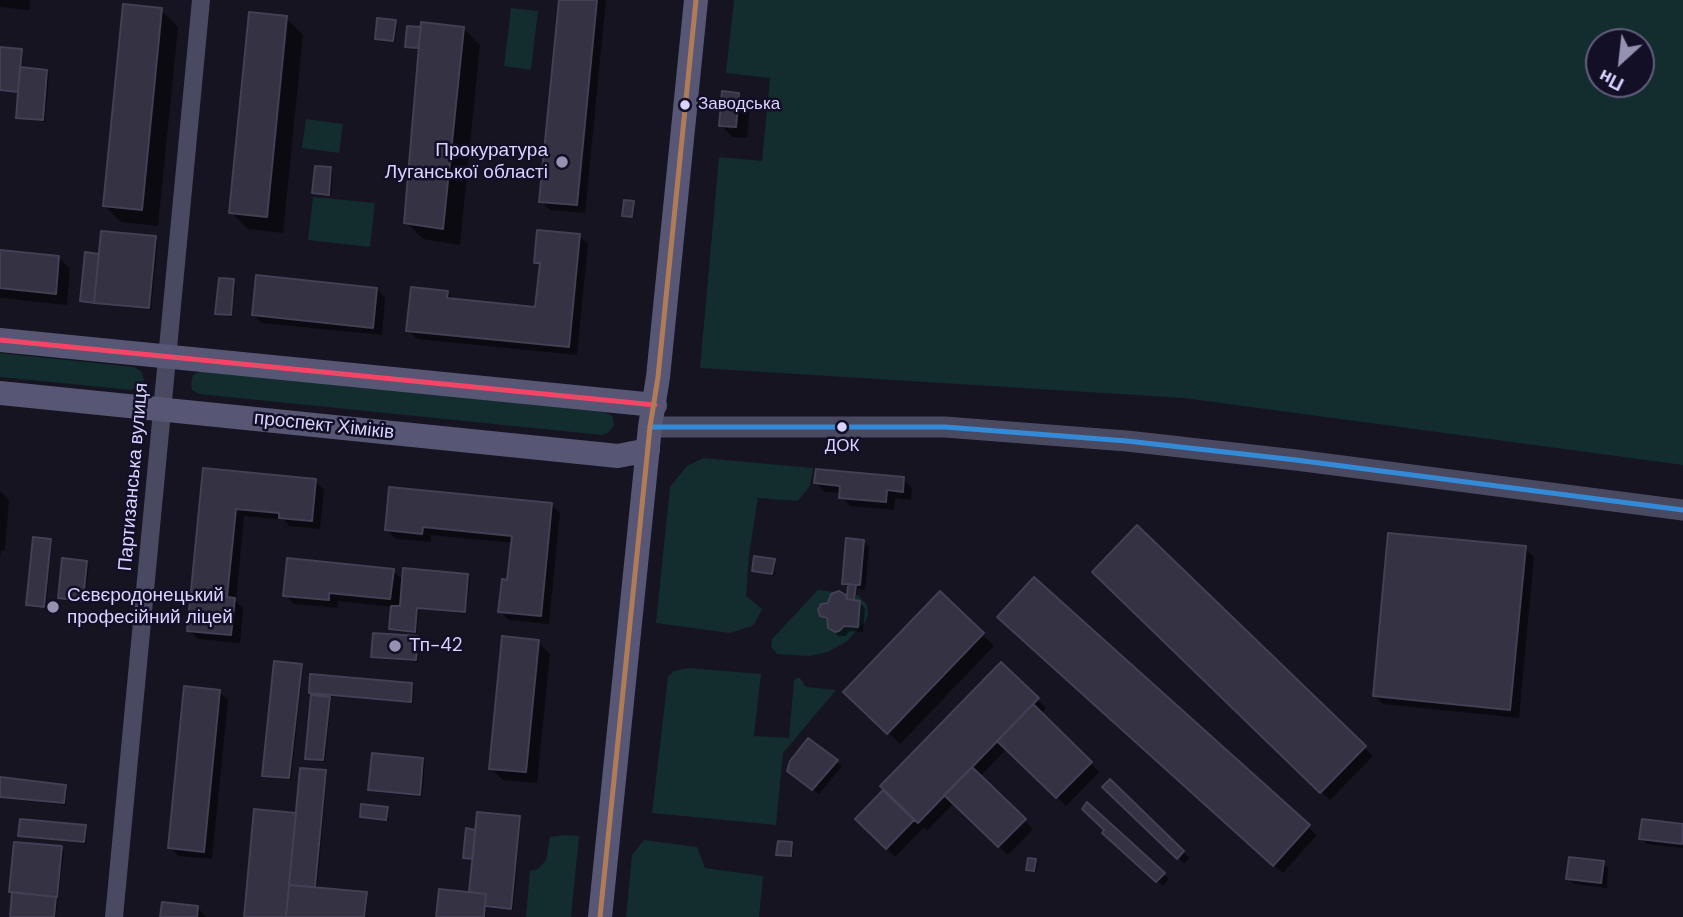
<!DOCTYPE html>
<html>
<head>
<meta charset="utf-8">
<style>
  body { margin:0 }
  #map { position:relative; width:1683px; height:917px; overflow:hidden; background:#161421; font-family:"DM Sans",sans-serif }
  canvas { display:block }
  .north { position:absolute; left:1585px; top:28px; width:70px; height:70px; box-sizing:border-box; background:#130f26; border:2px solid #625e7d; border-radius:50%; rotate:207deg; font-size:19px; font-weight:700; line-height:28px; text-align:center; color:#d9d4ff }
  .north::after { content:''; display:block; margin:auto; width:24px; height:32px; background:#9591b1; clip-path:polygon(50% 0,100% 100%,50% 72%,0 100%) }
</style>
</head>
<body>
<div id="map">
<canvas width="1683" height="917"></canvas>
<div class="north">Пн</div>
</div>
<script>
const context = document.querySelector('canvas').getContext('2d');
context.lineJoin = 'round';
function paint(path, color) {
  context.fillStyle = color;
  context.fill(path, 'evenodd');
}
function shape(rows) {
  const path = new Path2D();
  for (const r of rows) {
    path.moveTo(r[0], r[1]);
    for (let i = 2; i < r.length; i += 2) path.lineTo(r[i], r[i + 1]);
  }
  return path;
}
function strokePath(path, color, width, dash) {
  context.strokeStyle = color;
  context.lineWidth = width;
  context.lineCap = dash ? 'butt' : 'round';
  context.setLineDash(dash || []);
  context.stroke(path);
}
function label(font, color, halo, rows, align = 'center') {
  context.font = font + ' "DM Sans",sans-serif';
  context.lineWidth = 5;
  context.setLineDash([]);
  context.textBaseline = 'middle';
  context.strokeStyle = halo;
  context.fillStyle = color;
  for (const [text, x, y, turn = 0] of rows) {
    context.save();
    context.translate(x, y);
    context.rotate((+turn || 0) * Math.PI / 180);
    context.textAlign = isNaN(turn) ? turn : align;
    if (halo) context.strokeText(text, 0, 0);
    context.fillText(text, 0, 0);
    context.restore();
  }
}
paint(shape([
  [734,0,1683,0,1683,465,1184,398,700,368,719,157,762,161,770,78,726,73],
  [1599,42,1641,42,1641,84,1599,84],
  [511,8,538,11,531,70,504,66],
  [306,119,343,124,339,153,302,148],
  [313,197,375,203,370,247,308,240],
  [0,353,134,367,141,371,144,380,139,387,131,390,0,377],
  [201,371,604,412,612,416,614,425,609,432,602,435,199,394,192,390,191,382,193,375],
  [703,458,813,468,810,486,798,501,758,498,749,555,746,596,762,609,754,625,730,633,656,623,670,487,687,466],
  [818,590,858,595,867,605,868,615,865,622,846,642,828,652,809,656,777,654,771,647,772,639],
  [689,668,761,674,754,736,789,738,794,680,797,678,800,678,806,687,836,690,783,753,776,825,652,813,668,677,674,671],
  [564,835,579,836,571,917,526,917,530,871,538,869,546,860,550,837],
  [644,840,697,847,705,868,763,876,759,917,626,917,632,855]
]), '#132c2d');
paint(shape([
  [0,0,30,0,29,10,0,7],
  [561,0,606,0,585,213,550,210,541,201],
  [161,10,178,27,158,226,121,222,104,205],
  [286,18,303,35,283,233,248,229,231,212],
  [395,21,397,24,395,42,379,41,377,38],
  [409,28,463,28,480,45,460,245,423,239,406,222,420,50,407,47],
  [0,48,21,51,23,53,22,69,47,71,49,74,45,122,20,119,18,117,19,93,0,91],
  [738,94,750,106,747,138,732,137,721,125],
  [331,169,333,171,331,196,316,194,314,192],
  [633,202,635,205,634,218,627,218,624,215],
  [579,236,588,244,577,355,417,339,408,330,447,292,455,300,537,309,541,267,536,262],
  [155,238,158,240,151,310,84,303,82,301,101,256],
  [0,251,59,257,70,269,67,305,0,298],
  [233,281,236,283,232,317,219,315,217,313],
  [377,289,385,298,382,335,262,323,254,315],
  [204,470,315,481,324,490,320,529,289,526,284,520,244,516,236,601,243,608,240,643,198,639,189,630],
  [903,479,912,488,911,500,895,498,894,510,850,506,841,497,842,493,825,492,816,483],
  [0,491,9,500,5,551,1,550,0,559],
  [551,505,560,513,549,624,509,620,500,611,509,581,513,543,431,535,431,542,396,539,387,530],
  [1137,528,1373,756,1330,800,1095,572],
  [50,540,52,543,46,608,31,607,28,604],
  [863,542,869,547,865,590,857,589,856,598,848,598,849,589,843,583],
  [1525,548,1534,557,1519,718,1383,704,1375,696],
  [774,561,776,563,774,576,754,571],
  [86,562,89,565,85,602,63,600,60,598],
  [393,571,404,581,467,576,470,578,466,614,419,609,417,633,393,631,391,629,393,607,338,601,337,608,294,604,285,595],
  [1034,579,1317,835,1283,873,1008,626],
  [941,594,994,646,900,744,846,692],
  [848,598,848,601,859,602,865,608,863,632,850,631,845,636,838,636,822,615,848,600],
  [417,638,419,640,418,662,375,658,373,656],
  [538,642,550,654,537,783,503,780,491,768],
  [1001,664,1046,708,1041,714,1099,772,1066,806,1007,748,980,777,1033,829,1008,855,954,803,927,831,924,827,895,857,857,819],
  [301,665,303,668,291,780,266,777,264,775],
  [412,684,414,687,413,703,326,696,331,701,325,762,309,760,306,758,313,695,311,692],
  [219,692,228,700,212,859,178,856,170,847],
  [423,759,425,762,422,797,373,792,370,789],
  [836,761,842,766,819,794,795,776],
  [325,772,327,774,317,889,366,894,368,896,366,917,246,917,297,815],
  [0,779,65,786,67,789,66,805,1,798],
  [1110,782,1189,858,1184,863,1105,787],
  [1087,805,1169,879,1163,886,1110,838,1107,830],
  [387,809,389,811,388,821,364,818,362,816],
  [519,818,521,820,513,910,487,908,486,917,438,917,471,894,474,861,465,858,467,830,477,831],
  [1643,821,1683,826,1683,848,1647,844,1641,838],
  [85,827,87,829,86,844,22,837,20,835],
  [791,844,794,846,793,857,780,856,778,854],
  [61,848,64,850,56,917,12,917,14,895,10,891],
  [1035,861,1038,863,1036,872,1030,871,1028,869],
  [1603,863,1608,868,1607,888,1574,884,1568,879],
  [197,907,206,917,162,917]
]), '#0007');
const building = shape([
  [559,0,597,0,577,205,539,202,559,0],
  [123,4,162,8,142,210,103,206,123,4],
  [249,12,287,16,267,217,229,213,249,12],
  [377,18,396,20,393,41,375,39,377,18],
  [421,22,464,27,443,229,404,223,421,22],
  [407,26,421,27,418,48,405,47,407,26],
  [0,47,22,49,18,92,0,90,0,47],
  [20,67,47,70,43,120,16,118,20,67],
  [722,91,739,93,736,127,719,126,722,91],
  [315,166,331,167,329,195,312,193,315,166],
  [624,200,634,201,632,217,622,216,624,200],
  [537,230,580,234,569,347,406,331,411,287,448,291,447,298,535,307,540,263,534,263,537,230],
  [101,231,156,236,149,308,94,303,101,231],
  [0,250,59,256,56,294,0,288,0,250],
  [85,252,99,254,94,303,80,301,85,252],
  [256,275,377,288,373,328,252,315,256,275],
  [219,278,234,279,231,315,215,314,219,278],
  [203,468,316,479,312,521,279,518,279,513,236,509,227,597,235,598,231,635,187,631,203,468],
  [816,469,904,477,903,492,887,490,886,502,839,498,840,486,814,483,816,469],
  [389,487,552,503,541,616,498,612,502,579,507,580,512,536,423,527,422,534,385,530,389,487],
  [1137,525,1366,746,1320,793,1092,572,1137,525],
  [1388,533,1526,546,1510,710,1373,696,1388,533],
  [33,537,51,539,44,607,26,605,33,537],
  [846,538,864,540,860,585,842,584,846,538],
  [754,556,775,559,772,574,752,571,754,556],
  [62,558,87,561,83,601,58,598,62,558],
  [287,558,394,569,390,599,329,593,329,600,283,596,287,558],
  [403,568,468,574,465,612,417,608,415,632,389,629,391,606,400,606,403,568],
  [1034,577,1310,825,1273,866,997,617,1034,577],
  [848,584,856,585,854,600,847,599,848,584],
  [839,591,846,595,847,599,860,601,858,627,844,626,839,631,835,632,828,628,827,618,820,616,818,610,821,604,828,603,831,594,839,591],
  [940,591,984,633,887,734,843,692,940,591],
  [373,633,418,636,416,660,371,657,373,633],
  [502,636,539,640,526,772,489,769,502,636],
  [274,661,302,664,289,778,262,776,274,661],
  [1001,662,1039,698,918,823,880,786,1001,662],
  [310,674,412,683,411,702,309,693,310,674],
  [184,686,220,690,204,852,168,848,184,686],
  [311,695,330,697,323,760,305,759,311,695],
  [1033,704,1092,762,1056,798,997,741,1033,704],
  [808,738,838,760,812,790,787,771,790,761,808,738],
  [372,753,423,758,420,795,368,790,372,753],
  [972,767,1026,819,998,847,944,795,972,767],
  [300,768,326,770,315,887,289,885,300,768],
  [0,777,66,785,64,803,0,797,0,777],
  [1110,779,1184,851,1177,859,1102,787,1110,779],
  [883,790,914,820,886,849,855,819,883,790],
  [1087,802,1165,873,1156,882,1102,833,1104,830,1082,809,1087,802],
  [361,804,388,807,386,820,360,817,361,804],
  [254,809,296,813,286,917,244,917,254,809],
  [477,812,520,816,511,909,485,906,486,894,469,892,477,812],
  [20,819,86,825,84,842,18,836,20,819],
  [1642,819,1683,824,1682,844,1639,839,1642,819],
  [466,828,475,830,473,859,463,858,466,828],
  [778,841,792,842,791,856,776,855,778,841],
  [14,842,62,846,57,897,9,892,14,842],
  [1569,857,1604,861,1601,883,1566,879,1569,857],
  [1028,858,1036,859,1034,871,1026,870,1028,858],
  [289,885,367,892,364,917,286,917,289,885],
  [439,889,486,894,484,917,436,917,439,889],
  [12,892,56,897,54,917,10,917,12,892],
  [162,902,198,906,197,917,160,917,162,902]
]);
paint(building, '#343243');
strokePath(building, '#433f54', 2);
strokePath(shape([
  [114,917,201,0]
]), '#4a4962', 18);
strokePath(shape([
  [650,427,945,427,1127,441,1296,460,1683,510]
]), '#4a4962', 21);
strokePath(shape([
  [0,340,655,405],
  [0,393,618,456,648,450],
  [600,917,650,427,658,377,696,0]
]), '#575674', 24);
strokePath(shape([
  [0,340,655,405]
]), '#f34667', 5);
strokePath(shape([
  [650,427,945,427,1127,441,1296,460,1683,510]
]), '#338bd7', 5);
strokePath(shape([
  [600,917,650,427,658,377,696,0]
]), '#b07c57', 5);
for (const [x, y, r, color] of [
  [685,105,6,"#d9d4ff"],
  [562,162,7,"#9591b1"],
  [842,427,6,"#d9d4ff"],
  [53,607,7,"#9591b1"],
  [395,646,7,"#9591b1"]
]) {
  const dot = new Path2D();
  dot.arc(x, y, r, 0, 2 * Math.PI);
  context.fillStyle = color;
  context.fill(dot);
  strokePath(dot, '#130f26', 2.5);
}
label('17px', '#d9d4ff', '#130f26', [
  ["Заводська",698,105],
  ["ДОК",842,447,"center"]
], 'left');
label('19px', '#d9d4ff', '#130f26', [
  ["Прокуратура",548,151,"right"],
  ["Луганської області",548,173,"right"],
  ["Сєвєродонецький",67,596],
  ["професійний ліцей",67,618],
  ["Тп-42",409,646]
], 'left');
label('19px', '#d9d4ff', '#130f26', [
  ["проспект Хіміків",324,426,6],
  ["Партизанська вулиця",134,477,-85]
]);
</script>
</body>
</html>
